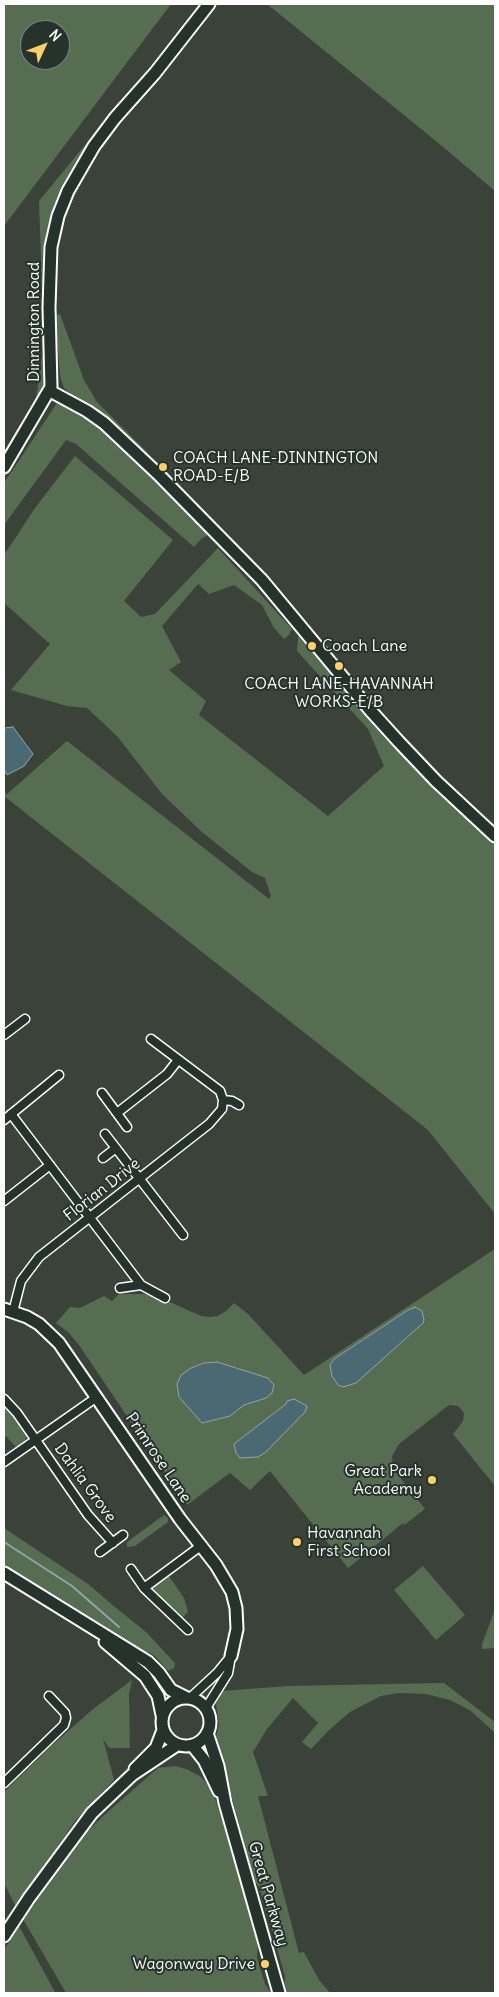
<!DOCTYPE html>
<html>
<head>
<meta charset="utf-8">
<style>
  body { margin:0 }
  #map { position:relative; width:499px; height:1997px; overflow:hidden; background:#3b4239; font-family:Delius,sans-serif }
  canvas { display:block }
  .frame { position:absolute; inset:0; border:5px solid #fff; pointer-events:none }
  .north { position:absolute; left:20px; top:20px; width:50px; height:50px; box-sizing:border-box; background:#26332d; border:1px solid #7d8581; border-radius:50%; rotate:47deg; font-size:14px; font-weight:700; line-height:20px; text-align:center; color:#fff }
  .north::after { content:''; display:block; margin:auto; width:18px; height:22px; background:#ffd166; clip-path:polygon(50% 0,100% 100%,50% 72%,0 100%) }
</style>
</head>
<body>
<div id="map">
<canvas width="499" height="1997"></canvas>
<div class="frame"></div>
<div class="north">N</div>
</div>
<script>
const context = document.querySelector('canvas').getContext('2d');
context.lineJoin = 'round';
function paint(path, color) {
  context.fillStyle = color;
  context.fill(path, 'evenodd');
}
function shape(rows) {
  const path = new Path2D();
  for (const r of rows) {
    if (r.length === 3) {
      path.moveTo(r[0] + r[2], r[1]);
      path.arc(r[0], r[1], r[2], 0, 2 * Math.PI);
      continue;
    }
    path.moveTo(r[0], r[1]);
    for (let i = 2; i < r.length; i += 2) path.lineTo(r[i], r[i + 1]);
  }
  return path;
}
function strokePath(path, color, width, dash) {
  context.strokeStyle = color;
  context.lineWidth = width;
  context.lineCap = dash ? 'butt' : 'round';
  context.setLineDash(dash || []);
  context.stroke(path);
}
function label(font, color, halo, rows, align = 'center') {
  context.font = font + ' Delius,sans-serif';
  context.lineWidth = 4;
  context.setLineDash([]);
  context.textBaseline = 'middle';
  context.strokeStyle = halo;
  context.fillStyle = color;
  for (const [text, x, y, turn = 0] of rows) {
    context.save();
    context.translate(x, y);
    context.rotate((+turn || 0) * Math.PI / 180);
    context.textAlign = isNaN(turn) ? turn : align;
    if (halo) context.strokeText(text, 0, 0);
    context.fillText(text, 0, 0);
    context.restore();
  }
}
paint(shape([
  [4,4,171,4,4,226],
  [30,30,60,30,60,60,30,60],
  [267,4,495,4,495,191,442,146],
  [89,140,59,198,49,234,42,291,39,201],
  [60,314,84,380,97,402,152,457,87,404,68,392,63,386,60,375,55,316],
  [42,355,47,359,46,387,4,460,4,451,36,399],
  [57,403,81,414,110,436,211,533,201,539,194,547,76,444,66,440,4,525,4,483],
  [75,456,173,540,124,601,141,617,155,614,218,548,292,629,288,636,284,639,274,628,262,605,234,585,209,594,198,584,162,626,181,662,169,670,206,701,199,715,328,816,384,766,368,729,297,651,298,636,389,738,436,788,495,844,495,1214,428,1130,4,796,4,787,6,795,67,741,269,899,271,896,265,878,252,872,202,832,162,794,118,737,87,708,67,706,11,690,50,644,4,603,4,555,35,508],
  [495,1249,495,1486,453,1434,463,1421,464,1413,458,1406,449,1405,399,1444,392,1456,394,1470,425,1509,404,1525,403,1523,348,1568,270,1471,250,1490,230,1473,187,1505,79,1345,68,1332,56,1323,70,1307,80,1308,104,1296,112,1301,119,1294,152,1294,201,1316,210,1317,218,1316,226,1311,234,1303,248,1314,304,1375],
  [4,1404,28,1435,25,1440,16,1447,4,1434],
  [164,1515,168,1518,168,1522,135,1546,127,1547,127,1542],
  [4,1528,88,1584,115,1607,146,1632,171,1659,175,1663,174,1668,168,1671,155,1656,148,1652,145,1656,4,1567],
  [423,1566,465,1615,436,1640,394,1590],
  [166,1575,169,1576,184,1598,188,1612,181,1619,150,1591,151,1587],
  [495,1609,495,1648,482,1649,482,1644],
  [132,1680,129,1694,130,1748,109,1748,103,1739,114,1780,75,1821,16,1907,4,1883,4,1792,50,1747,93,1709],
  [444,1683,495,1722,495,1733,471,1711,450,1700,426,1694,399,1693,381,1696,350,1712,328,1731,311,1749,302,1742,318,1723,293,1698,267,1729,253,1752,268,1796,258,1796,299,1953,304,1952,319,1980,330,1993,284,1993,285,1976,259,1886,254,1881,216,1737,219,1725,216,1704,218,1698,222,1691,288,1686],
  [175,1766,186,1769,200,1776,212,1789,233,1855,258,1945,257,1958,265,1984,271,1993,66,1993,23,1919,88,1831,102,1817,158,1768],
  [19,1926,55,1992,53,1993,4,1993,4,1950]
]), '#576d52');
const water = shape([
  [13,727,33,754,24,766,7,775,4,769,4,728,13,727],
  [415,1307,422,1311,424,1320,423,1323,356,1383,343,1387,338,1385,332,1376,330,1365,334,1359,408,1310,415,1307],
  [217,1362,268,1378,274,1385,272,1393,266,1398,244,1405,230,1416,202,1423,179,1397,177,1384,181,1375,191,1368,204,1363,217,1362],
  [294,1399,307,1406,305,1412,266,1452,258,1457,240,1458,236,1453,234,1444,286,1404,287,1401,294,1399]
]);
paint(water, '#4b6972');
strokePath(water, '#93a5aa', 1);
strokePath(shape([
  [4,1542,72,1586,119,1627]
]), '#93a5aa', 2);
const street = shape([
  [4,1035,25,1019],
  [102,1093,127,1127],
  [223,1100,232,1101,239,1105],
  [117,1113,167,1074,178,1060],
  [11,1114,141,1285],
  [4,1120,59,1075],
  [105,1134,183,1235],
  [103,1158,116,1148],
  [4,1201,50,1165],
  [120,1288,141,1285,165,1298],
  [13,1312,21,1281,39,1257,209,1124,222,1109,223,1100,220,1091,151,1039],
  [4,1399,17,1413,88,1515,113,1543],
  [4,1462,97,1397],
  [100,1552,123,1535],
  [131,1569,144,1588,188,1630],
  [144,1588,202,1545],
  [190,1698,217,1673,231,1656],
  [206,1708,228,1673,231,1656],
  [4,1783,64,1725,66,1718,65,1713,49,1696]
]);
const secondary = shape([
  [50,391,87,411,104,423,158,474,262,580,370,710,399,742,436,781,495,836],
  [4,467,51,387,49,307,51,247,58,216,68,191,94,146,115,118,155,73,209,4],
  [4,1309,27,1317,39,1324,59,1343,180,1519,216,1565,232,1592,236,1608,237,1629,231,1656],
  [4,1573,148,1662,159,1673,171,1690,185,1697],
  [105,1642,145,1676,158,1696,162,1715],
  [186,1722,24],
  [207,1733,218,1766,225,1803,279,1993],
  [192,1745,204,1760,219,1791],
  [135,1769,156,1748,163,1730],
  [4,1936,29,1898,92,1813,132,1775,177,1745]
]);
strokePath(street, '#fff', 11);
strokePath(secondary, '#fff', 15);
strokePath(street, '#26332d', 8);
strokePath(secondary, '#26332d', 11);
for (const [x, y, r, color] of [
  [163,467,5,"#ffd166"],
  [312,646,5,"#ffd166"],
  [339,666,5,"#ffd166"],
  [432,1480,5,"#ffd166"],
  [297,1542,5,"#ffd166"],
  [265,1964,5,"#ffd166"]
]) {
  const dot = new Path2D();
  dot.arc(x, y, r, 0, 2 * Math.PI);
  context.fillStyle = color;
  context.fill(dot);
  strokePath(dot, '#26332d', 2);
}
label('16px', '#fff', '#26332d', [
  ["Dinnington Road",34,322,-90],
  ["Florian Drive",102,1190,-38],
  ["Primrose Lane",158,1458,56],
  ["Dahlia Grove",85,1483,54],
  ["Great Parkway",268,1894,74]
]);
label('16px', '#fff', '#26332d', [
  ["COACH LANE-DINNINGTON",173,458],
  ["ROAD-E/B",173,476],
  ["Coach Lane",322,646],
  ["COACH LANE-HAVANNAH",339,684,"center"],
  ["WORKS-E/B",339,702,"center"],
  ["Great Park",422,1471,"right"],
  ["Academy",422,1489,"right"],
  ["Havannah",307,1533],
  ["First School",307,1551],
  ["Wagonway Drive",255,1964,"right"]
], 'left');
</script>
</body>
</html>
